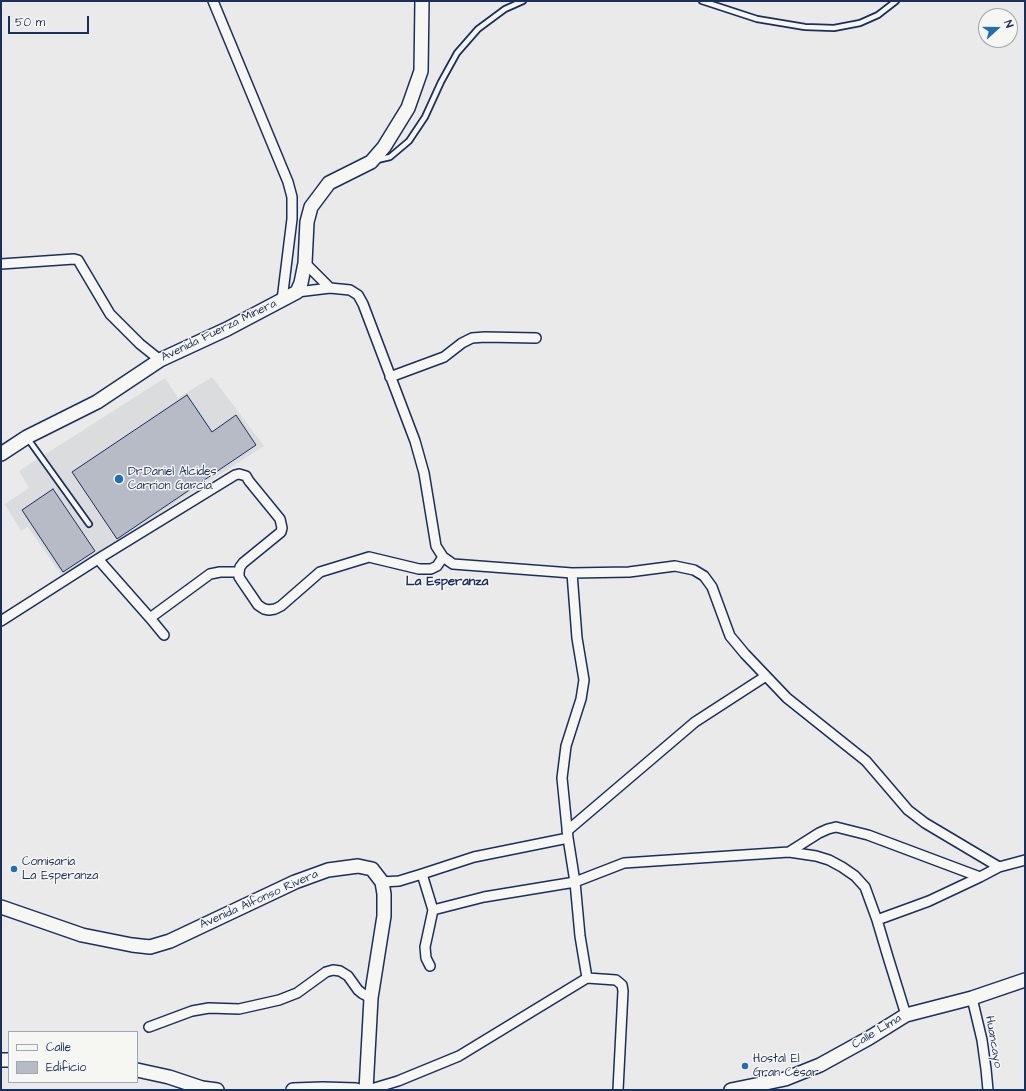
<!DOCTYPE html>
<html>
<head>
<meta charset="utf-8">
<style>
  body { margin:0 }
  #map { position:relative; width:1026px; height:1091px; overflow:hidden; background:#e9eae9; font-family:"Architects Daughter",sans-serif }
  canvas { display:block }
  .frame { position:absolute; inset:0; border:2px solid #1b2f5e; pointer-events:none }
  .legend { position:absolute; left:8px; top:1031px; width:130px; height:52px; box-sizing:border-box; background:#f6f6f2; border:1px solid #9ea6b7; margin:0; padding:5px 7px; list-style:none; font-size:12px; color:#1b2f5e }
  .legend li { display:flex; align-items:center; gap:8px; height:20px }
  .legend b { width:20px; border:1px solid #9ea6b7 }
  .north { position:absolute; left:978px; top:8px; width:40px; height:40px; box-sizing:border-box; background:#f6f6f2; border:1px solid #9ea6b7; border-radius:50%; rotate:69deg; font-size:11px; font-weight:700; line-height:16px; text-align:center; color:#1b2f5e }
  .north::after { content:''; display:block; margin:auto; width:14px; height:18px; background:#1f6fb2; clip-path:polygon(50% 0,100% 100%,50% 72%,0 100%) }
  .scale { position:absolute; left:8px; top:16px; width:81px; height:18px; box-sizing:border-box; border:2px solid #1b2f5e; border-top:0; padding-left:5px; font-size:12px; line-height:14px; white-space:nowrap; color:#1b2f5e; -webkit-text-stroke:3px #f6f6f2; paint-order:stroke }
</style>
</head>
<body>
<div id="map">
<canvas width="1026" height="1091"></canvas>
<div class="frame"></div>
<ul class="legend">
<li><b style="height:5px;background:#f6f6f2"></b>Calle</li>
<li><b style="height:11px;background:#b6bbc6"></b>Edificio</li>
</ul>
<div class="north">N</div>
<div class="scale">50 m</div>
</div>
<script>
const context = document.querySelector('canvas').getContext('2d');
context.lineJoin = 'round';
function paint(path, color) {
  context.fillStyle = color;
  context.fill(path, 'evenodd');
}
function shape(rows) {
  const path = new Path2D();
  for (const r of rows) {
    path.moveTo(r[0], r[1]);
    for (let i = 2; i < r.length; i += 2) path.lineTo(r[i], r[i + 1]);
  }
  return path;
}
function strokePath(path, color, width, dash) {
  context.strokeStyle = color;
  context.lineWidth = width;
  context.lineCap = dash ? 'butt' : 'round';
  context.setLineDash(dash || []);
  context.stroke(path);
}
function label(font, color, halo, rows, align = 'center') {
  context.font = font + ' "Architects Daughter",sans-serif';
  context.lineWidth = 3;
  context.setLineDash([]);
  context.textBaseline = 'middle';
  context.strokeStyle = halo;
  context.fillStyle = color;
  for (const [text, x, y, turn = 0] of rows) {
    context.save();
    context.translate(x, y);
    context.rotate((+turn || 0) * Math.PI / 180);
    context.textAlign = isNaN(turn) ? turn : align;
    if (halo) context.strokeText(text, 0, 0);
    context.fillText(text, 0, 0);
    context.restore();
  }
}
paint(shape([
  [212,377,264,446,62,576,28,527,21,531,5,504,29,488,19,471,165,378,178,398]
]), '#dadcde');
const building = shape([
  [187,395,212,432,236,415,256,445,117,539,72,472,187,395],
  [53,489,95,551,63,572,22,510,53,489]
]);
paint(building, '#b6bbc6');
strokePath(building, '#1b2f5e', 1);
const lane = shape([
  [702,1,757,19,805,27,834,28,860,23,878,15,896,1],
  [377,160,390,157,409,141,425,117,441,82,457,53,478,29,505,9,523,1],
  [28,439,89,524]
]);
const street = shape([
  [213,1,288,182,292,197,292,219,282,300],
  [305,263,330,288],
  [1,264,74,259,78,260,110,314,140,344,160,360],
  [297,292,330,288,350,290,358,295,363,304,415,441,424,473,436,546,443,557,453,564,572,573,629,572,675,566,694,570,704,576,712,587,730,636,745,654,787,698,866,761,908,810,925,823,999,867],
  [390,377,444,357,462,343,472,338,485,337,536,338],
  [98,559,150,618,164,635],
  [150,618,210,574,220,572,239,572],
  [1,621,98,559,235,475,239,474,246,476,249,481,280,519,282,528,281,532,243,563,240,567,239,572,239,577,243,583,258,605,264,609,269,610,275,609,281,606,320,572,369,557,419,569,431,569,437,566,443,557],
  [567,831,695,722,766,676],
  [789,852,819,833,828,829,836,827,868,835,980,877],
  [422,874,433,910,425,947,426,958,430,966],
  [382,882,399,881,422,874,474,857,568,838],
  [433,910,484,897,575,882,624,863,789,852,816,856,829,860,842,867,855,876,865,887,877,920,888,957,906,1015],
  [877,920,929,901,980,877,999,867,1025,860],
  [587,978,616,980,622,985,623,991,618,1090],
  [972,998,982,1040,986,1069,988,1090],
  [149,1027,192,1011,209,1008,239,1009,279,1000,297,993,326,972,333,970,340,971,348,976,358,990,363,994,371,998],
  [368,1090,398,1081,459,1056,587,978,580,936,575,882,568,838,562,778,566,746,581,699,584,680,577,638,572,573]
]);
const secondary = shape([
  [1,454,27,437,97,402,160,360,227,329,297,292,301,283,305,263,307,222,311,207,329,183,371,162,384,147,408,108,421,71,422,1],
  [1,907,82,935,132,945,150,947,170,941,295,882,328,870,358,866,372,869,382,882,384,894,384,916,371,998,366,1090],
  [1,1060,9,1060],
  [137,1070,169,1077,202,1088,217,1090],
  [293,1090,323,1089,356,1090],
  [731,1090,785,1079,820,1065,869,1038,906,1015,972,998,1025,980]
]);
strokePath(lane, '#1b2f5e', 8);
strokePath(street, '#1b2f5e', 12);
strokePath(secondary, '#1b2f5e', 16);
strokePath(lane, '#f6f6f2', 4.5);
strokePath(street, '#f6f6f2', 9);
strokePath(secondary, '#f6f6f2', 13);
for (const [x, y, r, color] of [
  [119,479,5,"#1f6fb2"],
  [14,869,4,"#1f6fb2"],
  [745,1066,4,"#1f6fb2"]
]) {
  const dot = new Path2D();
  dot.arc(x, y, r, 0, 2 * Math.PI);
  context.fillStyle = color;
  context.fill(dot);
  strokePath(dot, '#f6f6f2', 1.5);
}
label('12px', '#1b2f5e', '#f6f6f2', [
  ["Avenida Fuerza Minera",219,331,-26],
  ["Avenida Alfonso Rivera",259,900,-24],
  ["Calle Lima",877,1032,-31],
  ["Huancayo",993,1042,80]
]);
label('12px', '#1b2f5e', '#f6f6f2', [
  ["Dr.Daniel Alcides",128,472],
  ["Carrion Garcia.",128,486],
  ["Comisaría",22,862],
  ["La Esperanza",22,876],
  ["Hostal El",753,1059],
  ["Gran César",753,1073]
], 'left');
label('bold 13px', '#1b2f5e', '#f6f6f2', [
  ["La Esperanza",447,582]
]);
</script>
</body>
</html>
